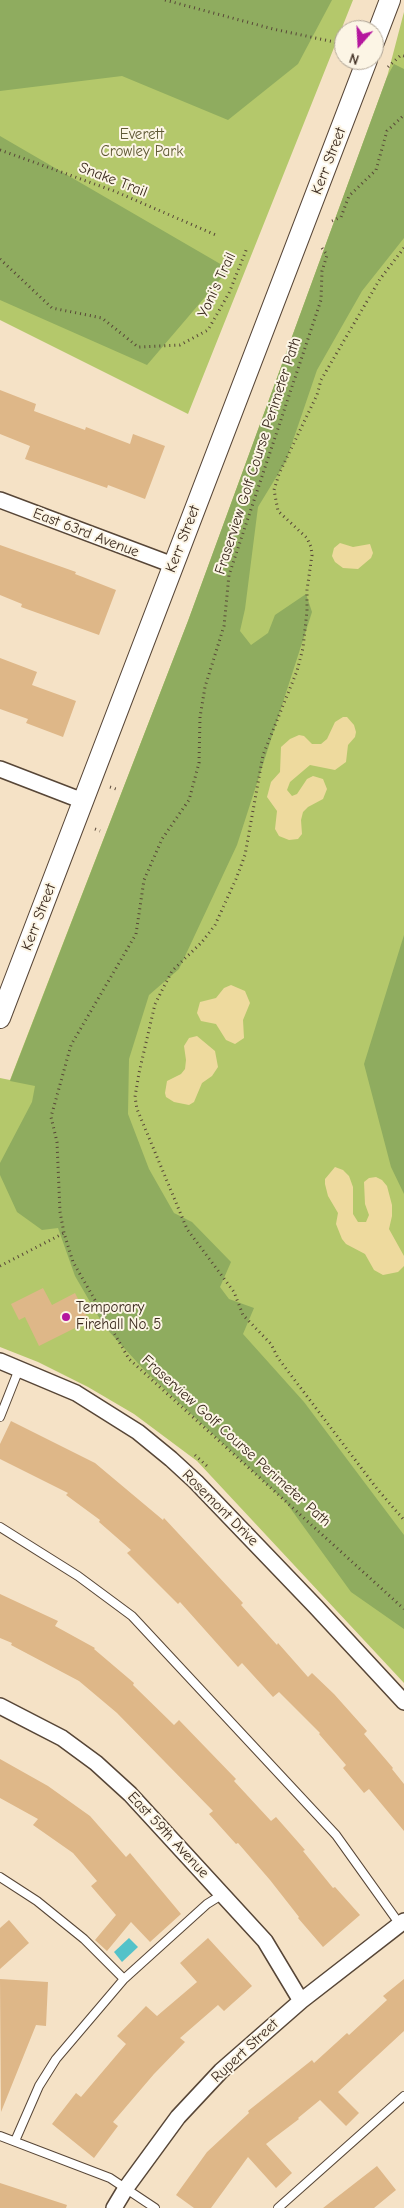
<!DOCTYPE html>
<html>
<head>
<meta charset="utf-8">
<style>
  body { margin:0 }
  #map { position:relative; width:404px; height:2208px; overflow:hidden; background:#f5e2c6; font-family:"Comic Neue",sans-serif }
  canvas { display:block }
  .north { position:absolute; left:334px; top:20px; width:50px; height:50px; box-sizing:border-box; background:#fcf5e5; border:1px solid #afa495; border-radius:50%; rotate:199deg; font-size:14px; font-weight:700; line-height:20px; text-align:center; color:#3b2a1e }
  .north::after { content:''; display:block; margin:auto; width:18px; height:22px; background:#b5179e; clip-path:polygon(50% 0,100% 100%,50% 72%,0 100%) }
</style>
</head>
<body>
<div id="map">
<canvas width="404" height="2208"></canvas>
<div class="north">N</div>
</div>
<script>
const context = document.querySelector('canvas').getContext('2d');
context.lineJoin = 'round';
function paint(path, color) {
  context.fillStyle = color;
  context.fill(path, 'evenodd');
}
function shape(rows) {
  const path = new Path2D();
  for (const r of rows) {
    path.moveTo(r[0], r[1]);
    for (let i = 2; i < r.length; i += 2) path.lineTo(r[i], r[i + 1]);
  }
  return path;
}
function strokePath(path, color, width, dash) {
  context.strokeStyle = color;
  context.lineWidth = width;
  context.lineCap = dash ? 'butt' : 'round';
  context.setLineDash(dash || []);
  context.stroke(path);
}
function label(font, color, halo, rows, align = 'center') {
  context.font = font + ' "Comic Neue",sans-serif';
  context.lineWidth = 4;
  context.setLineDash([]);
  context.textBaseline = 'middle';
  context.strokeStyle = halo;
  context.fillStyle = color;
  for (const [text, x, y, turn = 0] of rows) {
    context.save();
    context.translate(x, y);
    context.rotate((+turn || 0) * Math.PI / 180);
    context.textAlign = isNaN(turn) ? turn : align;
    if (halo) context.strokeText(text, 0, 0);
    context.fillText(text, 0, 0);
    context.restore();
  }
}
paint(shape([
  [0,0,353,0,188,414,0,320],
  [404,12,404,1683,197,1461,134,1414,88,1387,38,1362,0,1347,0,1078,10,1080,188,621,387,77]
]), '#b4c86b');
paint(shape([
  [0,0,332,0,298,64,228,120,122,76,0,91],
  [394,64,404,69,404,238,362,291,317,370,286,461,258,507,245,609,240,631,251,645,268,633,275,615,306,594,312,612,237,845,179,969,149,995,129,1059,128,1114,149,1169,174,1213,192,1222,231,1262,220,1287,229,1299,254,1308,243,1334,304,1402,404,1535,404,1629,351,1592,285,1501,147,1373,104,1326,75,1276,58,1228,42,1230,17,1212,0,1175,0,1163,32,1102,35,1086,10,1081,188,621,387,77],
  [0,136,229,269,147,365,0,300],
  [404,935,404,1194,391,1167,364,1064]
]), '#8fac5f');
paint(shape([
  [340,543,353,547,370,544,373,553,371,558,358,569,343,568,335,562,332,556,334,548],
  [343,717,347,717,354,725,356,732,355,737,348,745,346,762,335,770,310,765,290,782,287,790,292,796,297,794,307,779,313,776,323,779,327,789,323,799,308,807,303,812,301,820,302,834,298,839,289,840,279,836,275,829,277,811,267,797,271,782,280,772,281,747,290,739,299,735,304,736,312,744,321,744,327,739,335,722],
  [231,985,245,991,250,1003,243,1020,244,1038,235,1044,226,1040,216,1024,201,1021,197,1013,200,1002,216,998,224,988],
  [197,1036,215,1051,218,1067,212,1076,202,1083,194,1102,189,1105,174,1102,166,1097,165,1093,167,1081,181,1074,185,1069,186,1060,184,1046,189,1038],
  [335,1167,343,1170,349,1176,353,1187,353,1214,358,1222,366,1222,369,1215,365,1204,364,1182,369,1178,376,1177,382,1180,387,1186,392,1205,392,1216,389,1229,404,1256,404,1266,398,1272,383,1275,374,1270,365,1254,346,1244,342,1239,336,1224,338,1213,328,1196,325,1184,325,1179]
]), '#eeda9e');
paint(shape([
  [129,1938,138,1947,122,1962,114,1952]
]), '#54c2c9');
paint(shape([
  [0,390,36,404,34,411,85,430,86,427,130,444,133,434,165,446,145,499,108,485,107,488,25,459,30,446,0,434],
  [0,545,76,572,75,574,116,590,99,635,21,607,22,604,0,595],
  [0,658,37,672,32,685,76,701,63,737,26,723,28,719,0,709],
  [43,1288,52,1305,75,1293,89,1321,39,1346,25,1317,19,1320,11,1304],
  [11,1421,95,1463,163,1520,164,1518,243,1603,241,1605,277,1645,278,1643,308,1677,312,1673,334,1694,367,1731,364,1734,393,1768,392,1769,404,1784,404,1831,369,1789,364,1793,343,1768,346,1765,319,1734,320,1733,279,1692,273,1697,242,1663,238,1667,180,1602,178,1604,127,1553,131,1550,99,1522,100,1520,66,1495,68,1493,0,1459,0,1444],
  [0,1594,58,1621,55,1626,95,1648,94,1649,134,1683,133,1685,174,1725,179,1720,236,1779,234,1781,271,1821,276,1817,305,1850,303,1851,333,1888,335,1887,360,1915,323,1947,298,1918,299,1917,270,1880,238,1843,236,1844,209,1814,213,1811,117,1713,79,1681,11,1645,12,1643,0,1638],
  [0,1759,48,1786,90,1816,126,1857,130,1853,181,1914,150,1942,131,1922,107,1951,95,1940,116,1915,91,1886,97,1881,73,1853,33,1825,38,1819,0,1798],
  [9,1920,29,1943,0,1969,0,1928],
  [208,1938,252,1986,224,2011,218,2005,180,2038,185,2042,154,2074,113,2122,118,2126,94,2158,52,2124,76,2093,81,2097,126,2044,117,2036,146,2006,157,2016,197,1982,180,1963],
  [0,1979,48,1982,46,2026,36,2025,1,2112],
  [404,1979,404,2031,338,2092,359,2113,346,2126,320,2100,298,2118,299,2119,266,2144,292,2173,276,2188,248,2157,211,2208,194,2208,176,2195,207,2152,249,2113,248,2111,312,2060,314,2063,347,2033,349,2035,387,2000,383,1996],
  [377,2166,396,2190,374,2208,323,2208],
  [0,2183,67,2205,66,2208,0,2208]
]), '#deb788');
const service = shape([
  [0,1417,19,1369],
  [0,1527,78,1576,132,1616,336,1835,401,1926],
  [0,1877,37,1901,84,1939,124,1979],
  [0,2136,110,2178,155,2208],
  [15,2141,39,2086,56,2059,124,1979,207,1904,223,1894],
  [278,2208,404,2096]
]);
const minor = shape([
  [0,500,173,565],
  [0,769,83,801],
  [0,1361,76,1393,138,1432,171,1459,196,1482,316,1607,404,1702],
  [0,1706,62,1738,96,1763,130,1794,265,1941,301,2001],
  [114,2208,126,2188,178,2117,221,2071,301,2001,404,1921]
]);
const tertiary = shape([
  [374,42,390,0],
  [0,1018,367,60]
]);
strokePath(service, '#574637', 10);
strokePath(minor, '#574637', 18);
strokePath(tertiary, '#574637', 22);
strokePath(shape([
  [165,0,273,29,339,43],
  [388,67,401,55,404,56],
  [0,150,114,191,216,235],
  [332,221,341,217,349,196,376,170,387,131,404,115],
  [322,248,327,255,322,271,321,300,229,575,224,626,205,687,200,717,199,763,189,800,162,839,144,880,136,934,71,1045,51,1117,57,1142,60,1212,64,1233,73,1262,129,1359,404,1609],
  [404,248,380,279,321,380,317,395,279,474,274,490,278,511,307,538,311,547,312,555,307,590,307,611,303,648,297,671,263,755,245,855,236,879,215,925,202,942,172,971,155,1004,139,1073,135,1097,137,1109,187,1229,234,1292,243,1315,271,1344,278,1358,378,1490,404,1520],
  [0,259,52,308,102,318,138,347,180,345,208,330,229,293,247,248],
  [110,787,116,789],
  [95,829,100,831],
  [0,1266,64,1233],
  [195,1455,207,1466]
]), '#574637', 3, [1, 4]);
strokePath(service, '#fff', 8);
strokePath(minor, '#fff', 15);
strokePath(tertiary, '#fff', 20);
for (const [x, y, r, color] of [
  [66,1317,5,"#b5179e"]
]) {
  const dot = new Path2D();
  dot.arc(x, y, r, 0, 2 * Math.PI);
  context.fillStyle = color;
  context.fill(dot);
  strokePath(dot, '#fcf5e5', 2);
}
label('15px', '#5f5935', '#fcf5e5', [
  ["Everett",142,135],
  ["Crowley Park",142,152]
]);
label('15px', '#3b2a1e', '#fcf5e5', [
  ["Kerr Street",329,161,-69],
  ["Snake Trail",113,180,21],
  ["Yoni's Trail",217,285,-65],
  ["Fraserview Golf Course Perimeter Path",258,456,-72],
  ["East 63rd Avenue",86,533,21],
  ["Kerr Street",183,539,-69],
  ["Kerr Street",39,917,-69],
  ["Fraserview Golf Course Perimeter Path",236,1441,42],
  ["Rosemont Drive",220,1508,45],
  ["East 59th Avenue",168,1835,47],
  ["Rupert Street",245,2051,-43]
]);
label('15px', '#3b2a1e', '#fcf5e5', [
  ["Temporary",76,1308],
  ["Firehall No. 5",76,1325]
], 'left');
</script>
</body>
</html>
